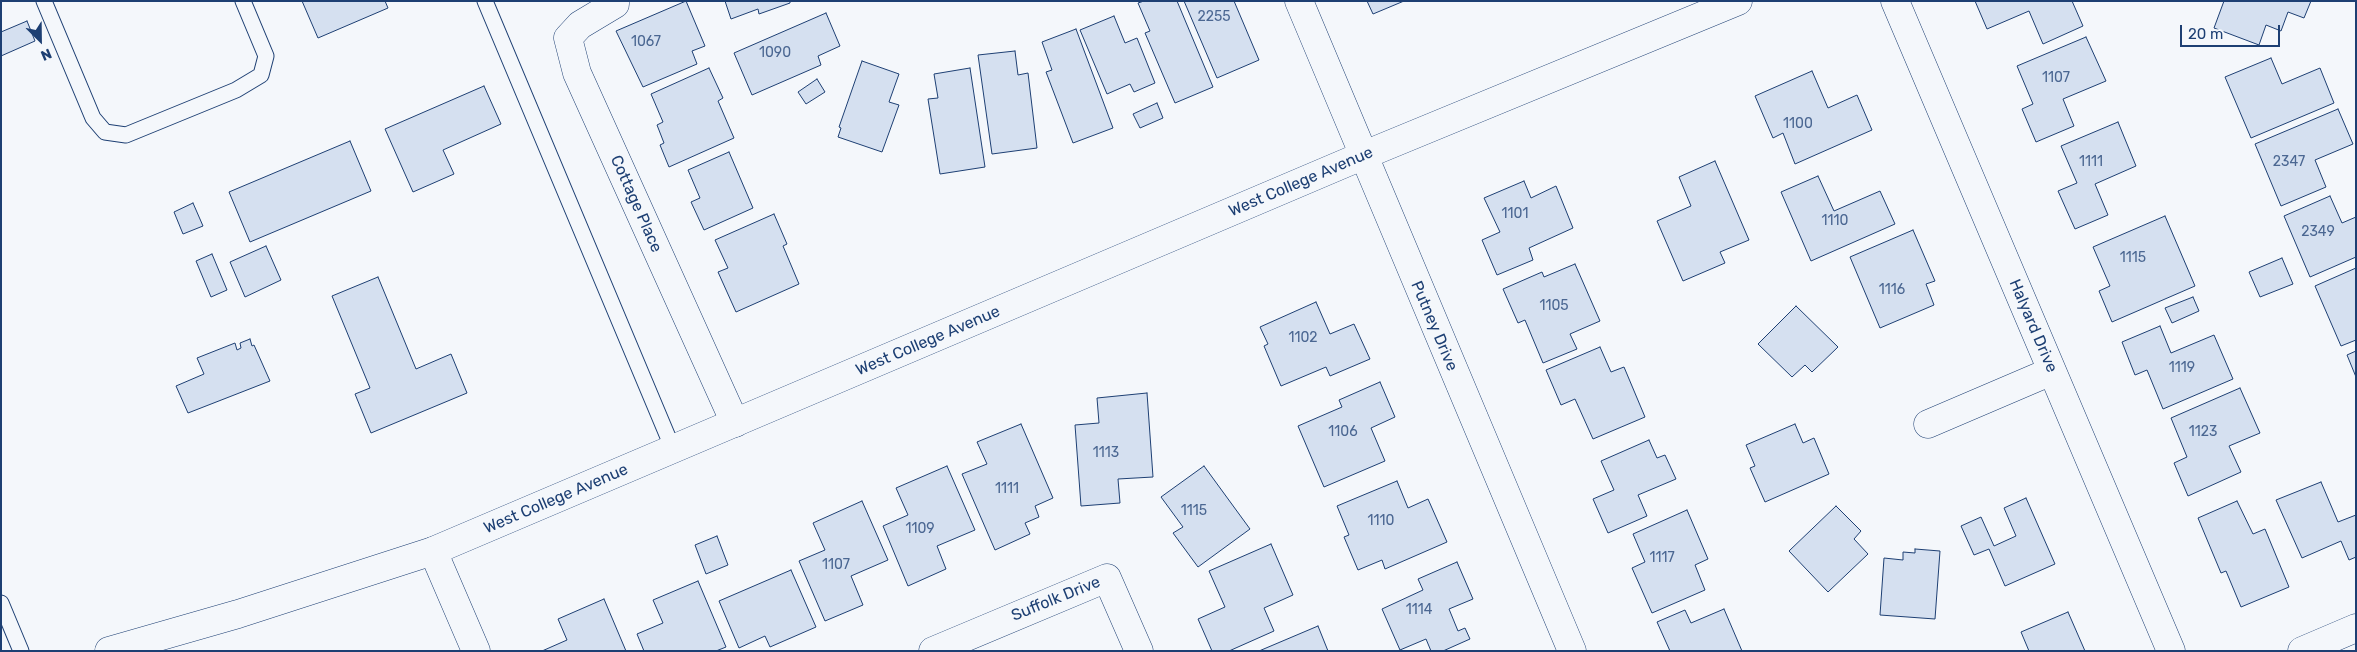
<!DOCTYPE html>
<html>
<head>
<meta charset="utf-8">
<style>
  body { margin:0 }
  #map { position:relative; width:2357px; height:652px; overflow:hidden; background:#f4f7fb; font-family:Rubik,sans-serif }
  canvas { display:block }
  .frame { position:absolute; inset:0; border:2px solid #1d3f73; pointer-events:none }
  .north { position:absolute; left:15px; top:15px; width:50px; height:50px; -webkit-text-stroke:4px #f4f7fb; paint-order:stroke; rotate:157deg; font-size:14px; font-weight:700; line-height:20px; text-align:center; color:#1d3f73 }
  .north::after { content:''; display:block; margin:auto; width:18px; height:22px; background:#1d3f73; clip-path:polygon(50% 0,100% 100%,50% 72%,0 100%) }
  .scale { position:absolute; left:2180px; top:25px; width:100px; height:22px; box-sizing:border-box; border:2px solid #1d3f73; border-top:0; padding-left:6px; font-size:15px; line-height:18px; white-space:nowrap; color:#1d3f73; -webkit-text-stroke:4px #f4f7fb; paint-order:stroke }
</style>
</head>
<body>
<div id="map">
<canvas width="2357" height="652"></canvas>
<div class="frame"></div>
<div class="north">N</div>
<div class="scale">20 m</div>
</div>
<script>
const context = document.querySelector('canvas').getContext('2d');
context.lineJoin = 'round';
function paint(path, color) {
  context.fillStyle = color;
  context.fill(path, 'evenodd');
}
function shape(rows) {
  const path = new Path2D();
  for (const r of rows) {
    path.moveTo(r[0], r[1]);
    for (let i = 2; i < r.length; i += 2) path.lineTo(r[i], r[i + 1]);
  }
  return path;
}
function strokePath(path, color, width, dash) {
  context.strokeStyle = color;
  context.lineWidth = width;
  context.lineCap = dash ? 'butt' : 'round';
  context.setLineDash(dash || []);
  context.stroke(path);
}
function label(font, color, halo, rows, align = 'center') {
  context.font = font + ' Rubik,sans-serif';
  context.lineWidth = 4;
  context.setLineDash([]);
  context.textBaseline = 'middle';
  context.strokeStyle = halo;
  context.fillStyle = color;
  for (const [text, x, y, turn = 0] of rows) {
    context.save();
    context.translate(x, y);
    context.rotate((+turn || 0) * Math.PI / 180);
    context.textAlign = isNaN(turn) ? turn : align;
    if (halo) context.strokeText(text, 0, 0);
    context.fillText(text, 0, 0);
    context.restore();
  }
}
const building = shape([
  [302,1,385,1,388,8,318,38,302,1],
  [686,1,705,46,692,51,697,64,643,87,616,31,686,1],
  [725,1,790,1,790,3,759,14,758,9,731,19,725,1],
  [1144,1,1177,1,1213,87,1175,103,1145,33,1150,31,1138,3,1144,1],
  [1184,1,1234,1,1259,60,1217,78,1184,1],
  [1367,1,1404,1,1373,14,1367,1],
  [1975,1,2072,1,2083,26,2043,44,2029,11,1987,29,1975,1],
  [2224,1,2311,1,2304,18,2288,12,2281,31,2266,25,2259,45,2214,28,2224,1],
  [826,13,840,46,818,56,821,65,752,95,734,53,826,13],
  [1114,16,1125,43,1137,38,1155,83,1134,92,1130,84,1107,94,1080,30,1114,16],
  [27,21,35,41,1,56,1,32,27,21],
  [1076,29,1113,128,1073,143,1046,72,1052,70,1042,42,1076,29],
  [2086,37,2106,81,2063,99,2074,126,2036,142,2022,109,2033,104,2017,66,2086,37],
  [1015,51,1018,75,1028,73,1037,148,992,154,978,55,1015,51],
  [2271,58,2282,84,2320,68,2334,103,2251,138,2225,77,2271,58],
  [862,61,899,74,889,102,899,105,882,152,838,137,841,128,839,127,862,61],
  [709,68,723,98,718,101,734,138,669,167,660,145,664,143,657,125,663,122,651,94,709,68],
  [970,68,985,167,940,174,928,99,938,98,934,74,970,68],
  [1812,71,1828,108,1857,95,1872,130,1795,164,1783,133,1773,138,1755,96,1812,71],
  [817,79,825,92,806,104,798,92,817,79],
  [484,86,501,124,443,150,454,174,413,192,385,129,484,86],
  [1157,103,1163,118,1140,128,1133,114,1157,103],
  [2338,109,2353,144,2315,160,2326,187,2281,206,2255,144,2338,109],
  [2118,122,2136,166,2095,184,2108,215,2075,229,2058,191,2077,183,2061,146,2118,122],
  [350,141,371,191,250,242,229,192,350,141],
  [729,152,753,208,704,230,691,202,700,198,688,170,729,152],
  [1715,161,1749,240,1720,252,1725,263,1683,281,1657,221,1691,206,1679,177,1715,161],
  [1818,176,1834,211,1880,191,1895,224,1811,261,1781,192,1818,176],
  [1524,181,1531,198,1556,186,1573,228,1529,248,1533,260,1497,275,1482,240,1500,232,1484,198,1524,181],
  [2330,196,2342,223,2356,217,2356,257,2310,277,2284,216,2330,196],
  [193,203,203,226,183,234,174,212,193,203],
  [774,214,787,244,783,246,799,284,736,312,718,272,728,268,715,240,774,214],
  [2165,216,2195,286,2112,322,2099,291,2110,286,2093,247,2165,216],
  [1913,230,1935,281,1926,284,1934,305,1880,328,1850,257,1913,230],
  [266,246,281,280,245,297,230,262,266,246],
  [212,254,227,290,211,297,196,261,212,254],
  [2282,258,2293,284,2260,297,2249,272,2282,258],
  [1575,264,1600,321,1570,334,1577,349,1543,363,1525,320,1518,323,1503,289,1542,272,1544,277,1575,264],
  [2356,268,2356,340,2341,346,2315,286,2356,268],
  [378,277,416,369,451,354,467,393,371,433,355,394,370,388,332,296,378,277],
  [2193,297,2199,311,2172,323,2165,308,2193,297],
  [1316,302,1330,334,1354,324,1370,359,1330,376,1326,367,1281,386,1264,346,1268,344,1260,327,1316,302],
  [1796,306,1838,347,1812,372,1805,365,1792,377,1758,344,1796,306],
  [2160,326,2171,353,2214,335,2233,379,2163,409,2147,370,2135,375,2122,342,2160,326],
  [250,339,252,346,254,345,270,381,188,413,176,386,204,374,197,358,235,343,237,350,241,348,240,343,250,339],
  [1600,347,1611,372,1624,367,1645,417,1593,439,1575,399,1561,405,1546,370,1600,347],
  [2356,351,2356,377,2347,355,2356,351],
  [1380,382,1395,417,1371,428,1385,461,1324,487,1298,426,1342,407,1339,400,1380,382],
  [2240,388,2260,433,2229,446,2241,472,2188,496,2174,463,2187,457,2171,418,2240,388],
  [1147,393,1153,477,1118,479,1120,503,1081,506,1075,425,1099,423,1097,398,1147,393],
  [1021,424,1053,498,1035,506,1039,517,1025,523,1030,534,995,550,962,474,987,464,977,442,1021,424],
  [1795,424,1803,443,1814,438,1829,474,1765,502,1750,468,1755,466,1746,445,1795,424],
  [1649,440,1657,458,1665,455,1676,479,1638,495,1647,516,1608,533,1593,499,1614,490,1601,461,1649,440],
  [947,466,975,530,937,546,946,569,908,586,883,526,908,515,896,488,947,466],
  [1204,466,1250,529,1198,567,1173,533,1183,527,1161,497,1204,466],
  [1397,481,1408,508,1428,499,1447,542,1385,569,1382,560,1358,570,1344,537,1349,535,1337,506,1397,481],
  [2321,482,2338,522,2356,515,2356,557,2349,560,2341,541,2302,558,2276,500,2321,482],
  [2026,498,2055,564,2005,586,1989,549,1974,555,1961,526,1981,517,1994,546,2016,536,2004,508,2026,498],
  [862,501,888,560,851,576,863,605,825,621,799,561,825,550,813,523,862,501],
  [2237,501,2253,534,2265,529,2289,587,2241,607,2226,571,2221,573,2198,518,2237,501],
  [1836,506,1861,531,1854,539,1868,554,1828,592,1789,551,1836,506],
  [1687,510,1708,559,1695,565,1705,590,1652,613,1632,568,1645,562,1633,534,1687,510],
  [717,536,728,565,706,574,695,545,717,536],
  [1271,544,1293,595,1264,608,1274,631,1229,651,1212,651,1198,619,1225,607,1209,571,1271,544],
  [1915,549,1940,551,1935,619,1880,615,1884,558,1903,560,1903,552,1915,553,1915,549],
  [1457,562,1473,599,1449,609,1458,631,1465,628,1470,639,1443,651,1431,651,1426,639,1400,650,1382,609,1423,590,1418,579,1457,562],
  [791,570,816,627,770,647,765,636,739,648,719,601,791,570],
  [698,581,726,647,716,651,644,651,637,634,663,623,653,600,698,581],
  [604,599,626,651,542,651,567,640,558,619,604,599],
  [1724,609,1742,651,1670,651,1657,622,1685,610,1691,623,1724,609],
  [2068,612,2085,651,2029,651,2021,632,2068,612],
  [1318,626,1328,651,1259,651,1318,626]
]);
paint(building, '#d5e0f0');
strokePath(building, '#1d3f73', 1);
const service = shape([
  [44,1,93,118,105,132,126,135,236,90,261,75,266,56,243,1],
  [485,1,673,449],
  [1,603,21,651]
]);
const minor = shape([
  [615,1,615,4,580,25,568,38,577,73,735,423],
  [1299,1,1572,651],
  [1895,1,2171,651],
  [1928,424,2052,371],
  [433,551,476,651],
  [933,651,1107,578,1139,651],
  [2302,651,2356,628]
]);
const secondary = shape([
  [109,651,238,614,433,551,1362,156,1738,1]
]);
strokePath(service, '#1d3f73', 17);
strokePath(minor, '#1d3f73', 29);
strokePath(secondary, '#1d3f73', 29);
strokePath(service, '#f4f7fb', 15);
strokePath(minor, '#f4f7fb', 28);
strokePath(secondary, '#f4f7fb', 28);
label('14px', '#4b6792', null, [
  ["2255",1214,17],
  ["1067",646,42],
  ["1090",775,53],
  ["1107",2056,78],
  ["1100",1798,124],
  ["1111",2091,162],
  ["2347",2289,162],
  ["1101",1515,214],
  ["1110",1835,221],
  ["2349",2318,232],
  ["1115",2133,258],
  ["1116",1892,290],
  ["1105",1554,306],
  ["1102",1303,338],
  ["1119",2182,368],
  ["1106",1343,432],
  ["1123",2203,432],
  ["1113",1106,453],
  ["1111",1007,489],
  ["1115",1194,511],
  ["1110",1381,521],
  ["1109",920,529],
  ["1117",1662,558],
  ["1107",836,565],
  ["1114",1419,610]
]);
label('16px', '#1d3f73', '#f4f7fb', [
  ["West College Avenue",1301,182,-23],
  ["Cottage Place",636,204,66],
  ["Putney Drive",1434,326,67],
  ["Halyard Drive",2033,326,67],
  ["West College Avenue",928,341,-23],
  ["West College Avenue",556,499,-23],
  ["Suffolk Drive",1056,599,-22]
]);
</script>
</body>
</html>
